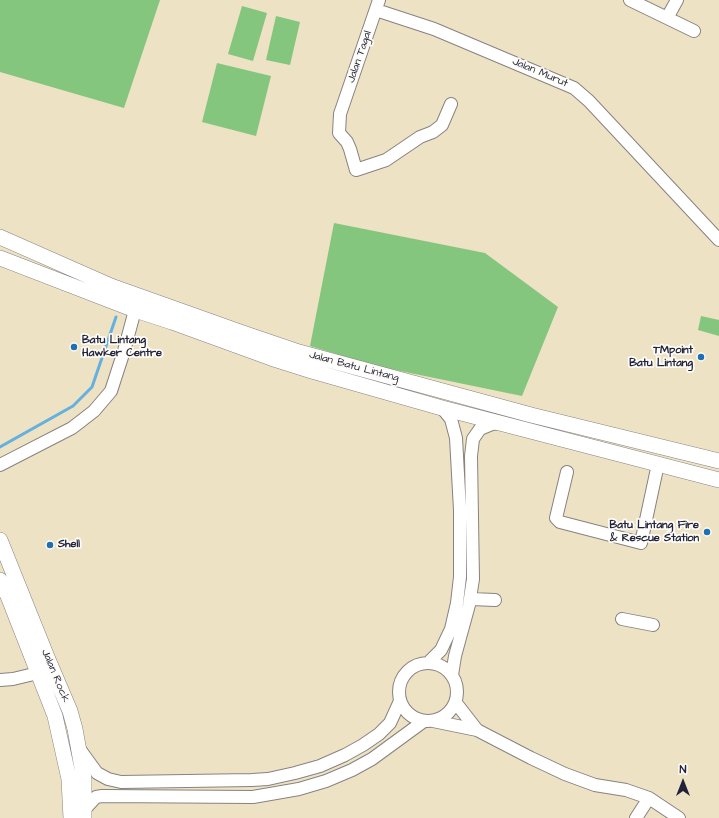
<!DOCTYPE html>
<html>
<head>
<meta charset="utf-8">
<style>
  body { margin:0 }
  #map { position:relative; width:719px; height:818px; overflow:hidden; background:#ede3c4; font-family:"Architects Daughter",sans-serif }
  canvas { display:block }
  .north { position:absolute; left:663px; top:762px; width:40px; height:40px; -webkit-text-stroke:3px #fdfcf7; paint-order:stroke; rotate:0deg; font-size:11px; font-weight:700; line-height:16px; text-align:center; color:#22223b }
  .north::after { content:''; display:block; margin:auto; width:14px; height:18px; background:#22223b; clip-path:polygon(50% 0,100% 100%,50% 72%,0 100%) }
</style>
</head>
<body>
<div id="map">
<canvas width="719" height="818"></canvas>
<div class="north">N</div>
</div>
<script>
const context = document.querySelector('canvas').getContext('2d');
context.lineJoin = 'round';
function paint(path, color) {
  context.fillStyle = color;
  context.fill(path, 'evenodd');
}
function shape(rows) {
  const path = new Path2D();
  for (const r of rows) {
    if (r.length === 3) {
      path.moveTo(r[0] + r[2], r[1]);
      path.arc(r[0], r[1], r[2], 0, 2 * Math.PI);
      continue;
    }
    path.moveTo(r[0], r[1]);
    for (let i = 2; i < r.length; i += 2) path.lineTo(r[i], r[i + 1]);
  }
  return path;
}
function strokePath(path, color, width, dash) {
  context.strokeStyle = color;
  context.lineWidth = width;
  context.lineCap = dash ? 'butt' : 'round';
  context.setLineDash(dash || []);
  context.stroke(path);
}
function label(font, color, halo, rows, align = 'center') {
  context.font = font + ' "Architects Daughter",sans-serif';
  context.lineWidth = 3.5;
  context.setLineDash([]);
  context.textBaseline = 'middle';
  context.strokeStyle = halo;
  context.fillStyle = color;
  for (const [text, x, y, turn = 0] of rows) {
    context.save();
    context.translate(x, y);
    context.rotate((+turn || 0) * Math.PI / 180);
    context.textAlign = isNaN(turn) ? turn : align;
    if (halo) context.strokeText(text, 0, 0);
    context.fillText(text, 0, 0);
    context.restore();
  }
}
paint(shape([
  [0,0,160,0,124,108,0,72],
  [242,6,267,13,253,61,228,54],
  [276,16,300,22,290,65,266,60],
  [217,63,271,76,256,136,202,122],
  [334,223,485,253,558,307,522,396,376,366,310,346],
  [701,316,719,320,719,336,698,330]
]), '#84c67e');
strokePath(shape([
  [0,447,73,406,92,387,116,317]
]), '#65b0de', 3);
const minor = shape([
  [379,0,340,114,339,133,347,142,350,149,356,170,386,160,420,137,433,132,442,125,451,104],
  [630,0,694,31],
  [376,10,434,29,574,88,589,101,719,240],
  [667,18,677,0],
  [0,465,72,428,94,411,111,391,124,351,135,310],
  [567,472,556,518,560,522,641,543,658,464],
  [471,599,495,600],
  [622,619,653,625],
  [428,692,29],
  [428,663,441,650,451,629,457,603,460,577,460,510,456,438,451,419,442,408],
  [452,675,455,656,469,605,473,579,471,456,473,439,480,429,492,424,499,423],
  [0,680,13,679,38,673],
  [456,703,477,730],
  [433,721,477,730,531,758,565,774,595,785,626,790,649,798,679,818],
  [81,751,97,773,108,779,121,782,252,780,268,779,295,773,320,766,345,755,363,745,379,734,390,723,400,701],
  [84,810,96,797,102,796,253,797,299,789,326,781,352,770,372,759,424,721],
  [636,818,649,798]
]);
const major = shape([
  [0,237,111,286,243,333,299,352,531,415,719,461],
  [0,258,135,310,172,322,271,358,312,371,442,408,719,480],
  [0,540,47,657,70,711,75,729,84,779,84,818],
  [0,580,8,596,55,716,69,779,71,818]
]);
strokePath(minor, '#888280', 14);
strokePath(major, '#888280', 16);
strokePath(minor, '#fff', 12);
strokePath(major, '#fff', 15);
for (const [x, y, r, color] of [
  [74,347,4,"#1f6fb2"],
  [701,357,4,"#1f6fb2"],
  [707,532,4,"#1f6fb2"],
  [50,545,4,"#1f6fb2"]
]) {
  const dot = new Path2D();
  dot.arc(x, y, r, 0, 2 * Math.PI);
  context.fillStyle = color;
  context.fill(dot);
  strokePath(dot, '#fdfcf7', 1.5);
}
label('11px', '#22223b', '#fdfcf7', [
  ["Jalan Tagal",360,57,-71],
  ["Jalan Murut",540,73,23],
  ["Jalan Batu Lintang",354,367,15],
  ["Jalan Rock",55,676,67]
]);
label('bold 11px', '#22223b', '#fdfcf7', [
  ["Batu Lintang",82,341],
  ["Hawker Centre",82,354],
  ["TMpoint",693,351,"right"],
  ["Batu Lintang",693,364,"right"],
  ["Batu Lintang Fire",699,526,"right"],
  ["& Rescue Station",699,539,"right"],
  ["Shell",58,545]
], 'left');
</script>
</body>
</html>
